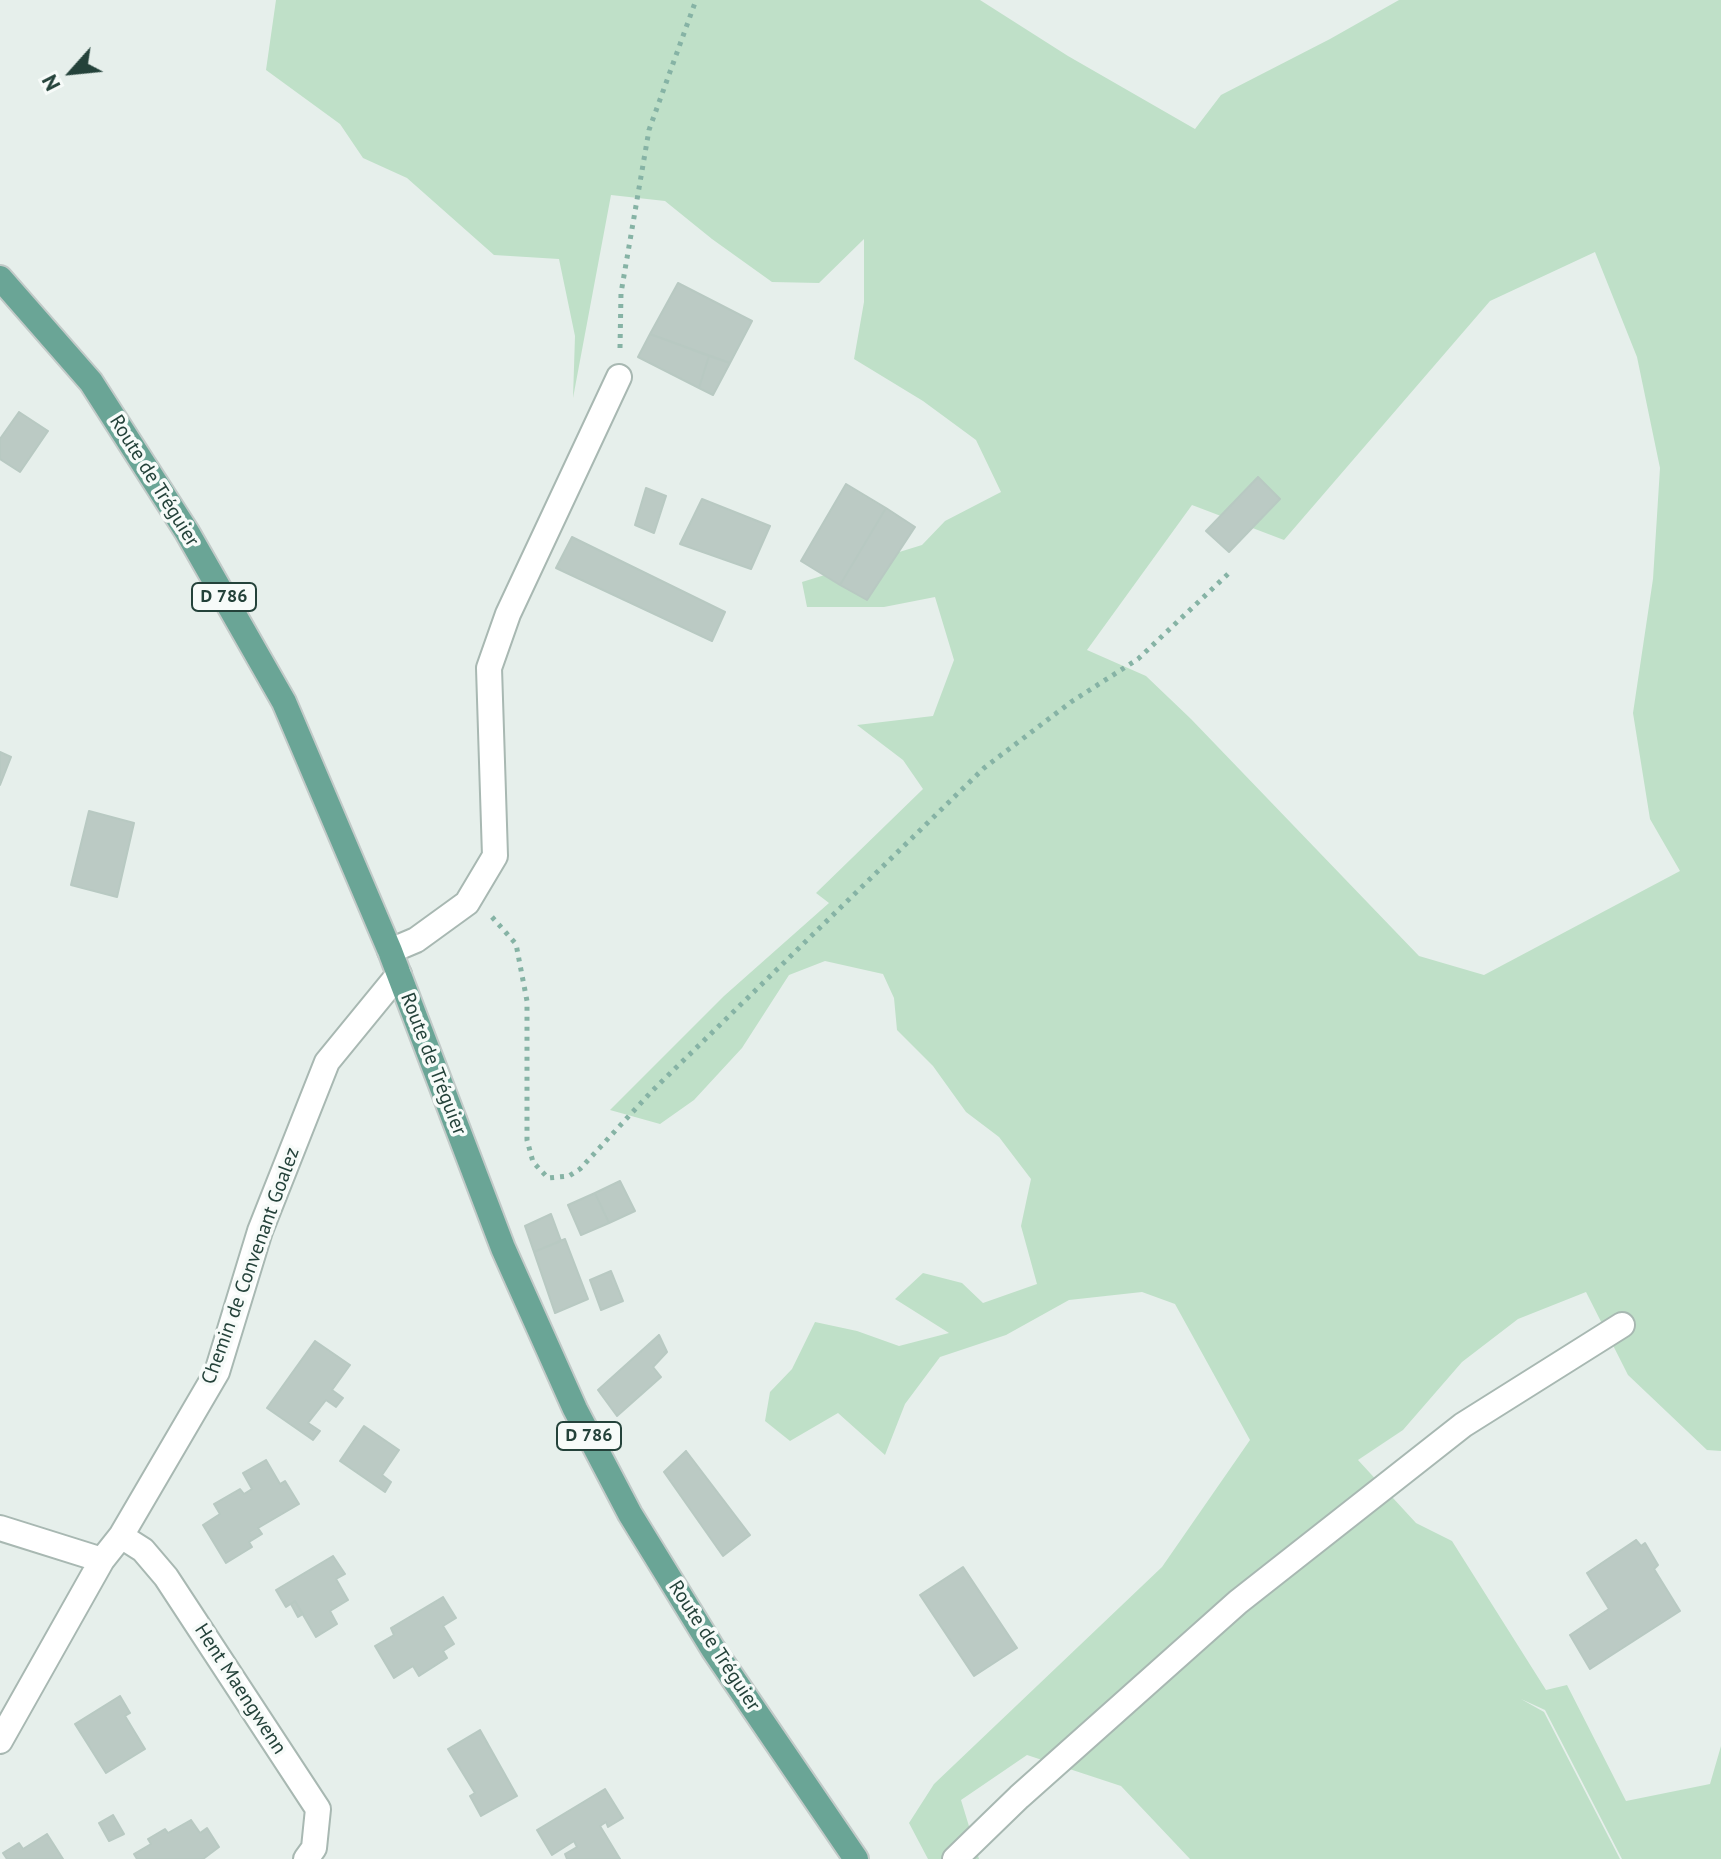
<!DOCTYPE html>
<html>
<head>
<meta charset="utf-8">
<style>
  body { margin:0 }
  #map { position:relative; width:1721px; height:1859px; overflow:hidden; background:#e6efeb; font-family:"PT Sans",sans-serif }
  canvas { display:block }
  .north { position:absolute; left:32px; top:32px; width:80px; height:80px; -webkit-text-stroke:6px #f7fbf9; paint-order:stroke; rotate:243deg; font-size:22px; font-weight:700; line-height:32px; text-align:center; color:#24423a }
  .north::after { content:''; display:block; margin:auto; width:28px; height:36px; background:#24423a; clip-path:polygon(50% 0,100% 100%,50% 72%,0 100%) }
</style>
</head>
<body>
<div id="map">
<canvas width="1721" height="1859"></canvas>
<div class="north">N</div>
</div>
<script>
const context = document.querySelector('canvas').getContext('2d');
context.lineJoin = 'round';
function paint(path, color) {
  context.fillStyle = color;
  context.fill(path, 'evenodd');
}
function shape(rows) {
  const path = new Path2D();
  for (const r of rows) {
    path.moveTo(r[0], r[1]);
    for (let i = 2; i < r.length; i += 2) path.lineTo(r[i], r[i + 1]);
  }
  return path;
}
function strokePath(path, color, width, dash) {
  context.strokeStyle = color;
  context.lineWidth = width;
  context.lineCap = dash ? 'butt' : 'round';
  context.setLineDash(dash || []);
  context.stroke(path);
}
function label(font, color, halo, rows, align = 'center') {
  context.font = font + ' "PT Sans",sans-serif';
  context.lineWidth = 7;
  context.setLineDash([]);
  context.textBaseline = 'middle';
  context.strokeStyle = halo;
  context.fillStyle = color;
  for (const [text, x, y, turn = 0] of rows) {
    context.save();
    context.translate(x, y);
    context.rotate((+turn || 0) * Math.PI / 180);
    context.textAlign = isNaN(turn) ? turn : align;
    if (halo) context.strokeText(text, 0, 0);
    context.fillText(text, 0, 0);
    context.restore();
  }
}
paint(shape([
  [276,0,980,0,1068,56,1195,129,1221,95,1330,39,1399,0,1721,0,1721,1451,1707,1450,1628,1375,1586,1292,1518,1319,1462,1362,1403,1430,1358,1460,1416,1523,1452,1541,1546,1690,1567,1685,1626,1801,1710,1784,1721,1746,1721,1859,1622,1859,1545,1710,1521,1699,1544,1712,1620,1859,1190,1859,1121,1786,1027,1755,961,1800,979,1859,928,1859,909,1823,934,1784,1162,1567,1250,1440,1175,1304,1142,1292,1069,1300,1006,1335,940,1357,905,1404,885,1455,838,1413,790,1441,765,1421,770,1392,792,1369,815,1322,857,1331,899,1346,949,1333,895,1299,923,1273,962,1283,983,1303,1037,1284,1021,1226,1031,1179,999,1137,966,1112,933,1066,897,1030,894,998,883,974,825,961,789,975,742,1048,694,1100,660,1124,610,1110,724,996,829,903,816,893,923,789,903,760,857,725,933,716,954,660,935,597,884,607,807,607,802,582,922,545,945,521,1001,492,976,440,923,401,854,359,864,302,864,239,819,283,772,282,712,239,665,201,611,195,573,398,575,336,559,259,494,255,407,178,363,158,340,124,266,70],
  [1595,252,1637,357,1660,468,1653,579,1633,713,1650,819,1680,871,1484,975,1419,956,1191,719,1146,676,1087,650,1192,505,1284,540,1490,301]
]), '#bfe0c8');
const building = shape([
  [678,283,752,321,730,363,650,334,678,283],
  [650,334,709,356,699,388,638,357,650,334],
  [709,356,730,363,713,395,699,388,709,356],
  [19,412,48,431,20,472,0,459,0,439,19,412],
  [1258,477,1280,499,1229,552,1206,531,1258,477],
  [846,484,886,508,840,585,801,561,846,484],
  [646,488,666,496,654,533,635,525,646,488],
  [702,499,770,526,751,569,680,544,702,499],
  [886,508,915,527,867,600,840,585,886,508],
  [572,537,725,612,712,641,556,568,572,537],
  [0,752,11,757,0,785,0,752],
  [89,811,134,823,117,897,71,885,89,811],
  [620,1181,635,1211,609,1223,595,1193,620,1181],
  [595,1193,609,1223,581,1235,568,1205,595,1193],
  [551,1214,561,1241,534,1252,525,1226,551,1214],
  [565,1239,588,1299,555,1313,534,1252,565,1239],
  [611,1271,623,1301,601,1310,590,1280,611,1271],
  [659,1335,667,1352,653,1367,661,1377,617,1416,598,1390,659,1335],
  [315,1341,350,1365,332,1390,343,1398,336,1407,326,1400,308,1423,320,1431,313,1440,267,1408,315,1341],
  [364,1426,399,1450,382,1475,391,1482,385,1492,340,1461,364,1426],
  [686,1451,750,1535,723,1556,664,1472,686,1451],
  [266,1460,280,1484,285,1481,299,1504,258,1528,262,1534,249,1542,252,1547,226,1563,203,1525,220,1514,214,1504,240,1489,244,1494,252,1489,243,1473,266,1460],
  [1636,1540,1641,1546,1645,1543,1658,1565,1654,1569,1680,1611,1590,1669,1570,1635,1609,1609,1587,1573,1636,1540],
  [333,1556,345,1574,336,1579,348,1600,330,1611,337,1624,316,1637,295,1601,286,1607,276,1590,333,1556],
  [963,1567,1017,1648,974,1676,920,1595,963,1567],
  [443,1597,456,1618,443,1626,454,1644,443,1651,447,1658,419,1676,413,1666,394,1678,375,1646,394,1635,391,1628,443,1597],
  [295,1601,303,1614,298,1617,291,1604,295,1601],
  [120,1696,130,1713,125,1716,145,1749,106,1773,75,1724,120,1696],
  [480,1730,517,1796,481,1816,470,1796,475,1793,448,1749,480,1730],
  [605,1789,623,1818,608,1827,606,1822,600,1826,620,1859,567,1859,565,1854,577,1847,574,1841,552,1855,537,1830,605,1789],
  [113,1815,124,1834,109,1841,99,1823,113,1815],
  [191,1820,200,1833,207,1828,219,1847,203,1859,137,1859,134,1854,151,1844,148,1839,165,1829,168,1833,191,1820],
  [47,1834,63,1859,7,1859,3,1853,19,1843,23,1849,47,1834]
]);
paint(building, '#bbcac4');
strokePath(building, '#b8c9c2', 2);
const minor = shape([
  [390,951,416,940,467,903,495,856,489,668,508,614,619,377],
  [0,1528,102,1560],
  [121,1536,143,1550,166,1577,318,1809,314,1848,306,1859],
  [0,1741,102,1560,121,1536,217,1372,260,1231,327,1062,399,974],
  [955,1859,1019,1797,1238,1602,1463,1425,1622,1325]
]);
const major = shape([
  [0,278,91,382,187,532,284,702,390,951,503,1248,575,1409,630,1514,713,1649,856,1859]
]);
strokePath(minor, '#a8b8b2', 28);
strokePath(major, '#c2cac8', 28);
strokePath(shape([
  [620,348,621,293,649,130,696,0],
  [492,917,516,944,527,1001,527,1140,533,1162,548,1178,569,1176,580,1169,652,1091,984,768,1071,702,1138,659,1229,573]
]), '#86b3a5', 5, [4, 6]);
strokePath(minor, '#fff', 24);
strokePath(major, '#6aa596', 24);
for (const [x, y, w] of [
  [224,597,64],
  [589,1436,64]
]) {
  const box = new Path2D();
  box.roundRect(x - w / 2, y - 14, w, 28, 6);
  context.fillStyle = '#f7fbf9';
  context.fill(box);
  strokePath(box, '#24423a', 2);
}
label('bold 18px', '#24423a', null, [
  ["D 786",224,597],
  ["D 786",589,1436]
]);
label('20px', '#24423a', '#f7fbf9', [
  ["Route de Tréguier",154,481,58],
  ["Route de Tréguier",433,1064,69],
  ["Chemin de Convenant Goalez",251,1266,-70],
  ["Route de Tréguier",714,1646,57],
  ["Hent Maengwenn",240,1689,57]
]);
</script>
</body>
</html>
